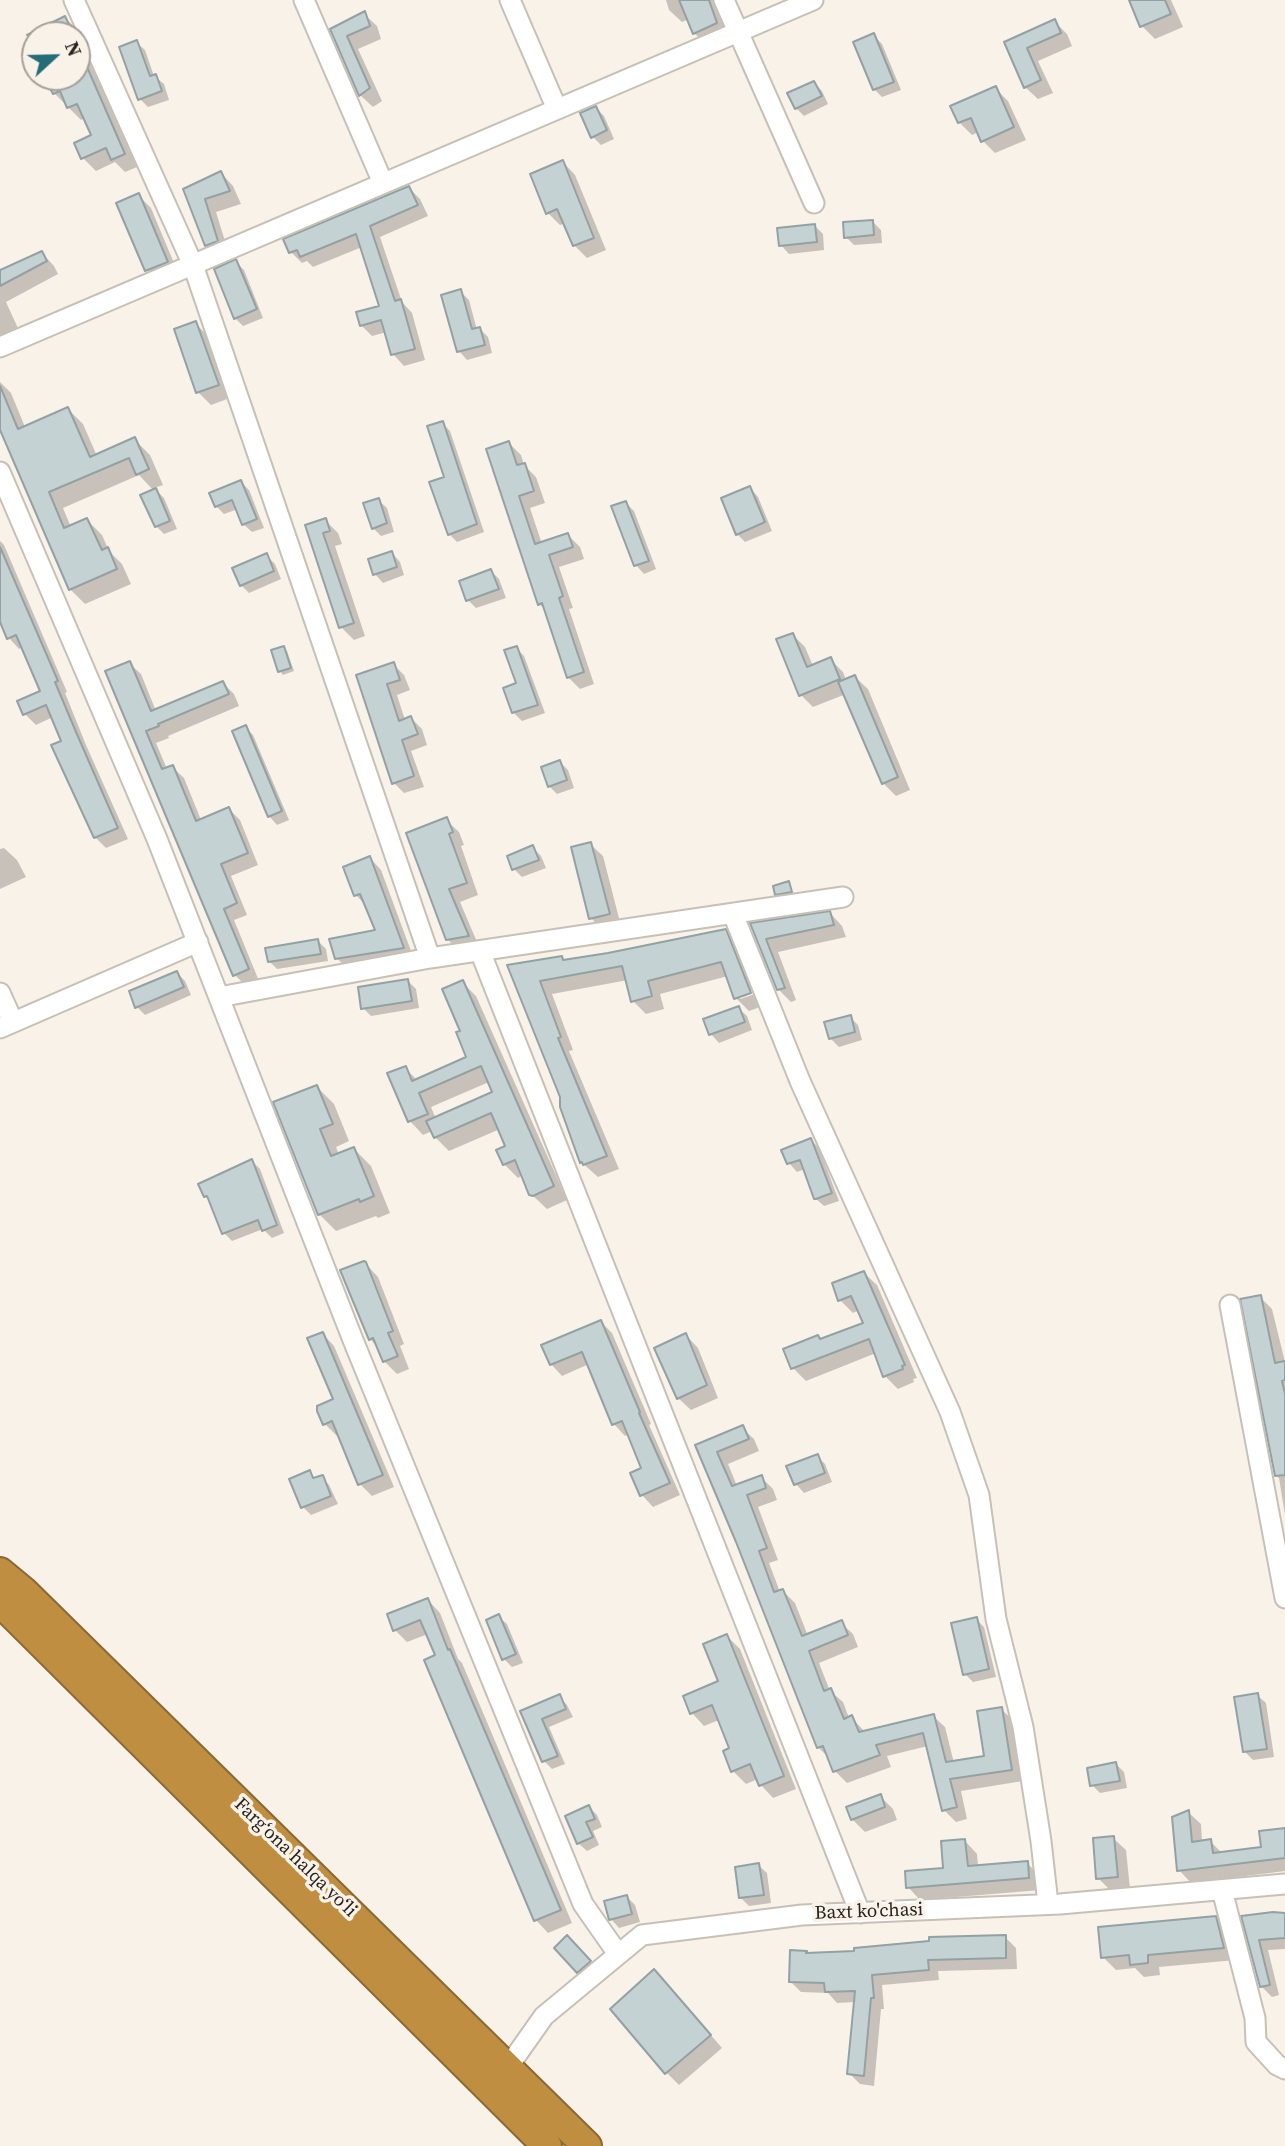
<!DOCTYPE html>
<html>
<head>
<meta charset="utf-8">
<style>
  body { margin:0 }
  #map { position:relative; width:1285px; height:2146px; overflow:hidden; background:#f9f2e8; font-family:"Source Serif 4",serif }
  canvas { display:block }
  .north { position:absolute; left:21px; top:21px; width:70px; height:70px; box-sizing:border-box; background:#f9f2e8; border:2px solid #a5a098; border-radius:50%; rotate:68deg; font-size:19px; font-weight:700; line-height:28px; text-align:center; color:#272420 }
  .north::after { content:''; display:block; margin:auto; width:24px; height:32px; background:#246d77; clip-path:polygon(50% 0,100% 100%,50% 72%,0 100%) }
</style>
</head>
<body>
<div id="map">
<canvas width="1285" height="2146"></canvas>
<div class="north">N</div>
</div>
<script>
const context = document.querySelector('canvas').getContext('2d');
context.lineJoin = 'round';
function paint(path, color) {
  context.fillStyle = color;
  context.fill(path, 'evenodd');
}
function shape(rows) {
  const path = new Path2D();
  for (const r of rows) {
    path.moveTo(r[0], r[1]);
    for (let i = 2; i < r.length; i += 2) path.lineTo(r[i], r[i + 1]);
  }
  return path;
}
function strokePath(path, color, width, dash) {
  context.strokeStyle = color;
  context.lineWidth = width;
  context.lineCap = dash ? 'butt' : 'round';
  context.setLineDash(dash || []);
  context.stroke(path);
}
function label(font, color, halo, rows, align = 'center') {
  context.font = font + ' "Source Serif 4",serif';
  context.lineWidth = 7;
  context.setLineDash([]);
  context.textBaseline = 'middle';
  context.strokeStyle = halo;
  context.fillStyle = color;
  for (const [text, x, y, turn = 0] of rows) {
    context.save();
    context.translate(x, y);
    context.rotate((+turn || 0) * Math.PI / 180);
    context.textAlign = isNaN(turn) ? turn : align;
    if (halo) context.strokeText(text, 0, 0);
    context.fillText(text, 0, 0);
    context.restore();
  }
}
paint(shape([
  [666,0,716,0,729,35,707,45,694,33,689,19,682,22,669,10],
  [1131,0,1171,0,1183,27,1155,39,1142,26],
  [364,14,377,26,381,39,358,49,382,101,373,107,360,95,332,30],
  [65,18,78,30,137,167,125,172,115,162,96,171,83,158,93,136,85,118,81,120,54,93,54,77,77,77,77,35,48,35],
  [1054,21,1067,34,1072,46,1038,61,1053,93,1038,99,1025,87,1006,43],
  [874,36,882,44,901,90,882,97,874,89],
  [136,42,145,50,154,76,164,84,169,100,148,107,140,99],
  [814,83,822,91,828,104,804,116,796,108],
  [995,88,1008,101,1026,140,995,153,983,141,979,132,972,135,959,122,953,107],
  [596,108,604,116,614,139,601,145,592,136],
  [563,162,575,175,606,250,587,258,574,245,565,223,560,225,548,213],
  [221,173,233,186,241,204,216,212,229,254,219,258,206,245,186,189],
  [409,188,420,199,428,216,380,237,402,302,412,313,425,360,404,366,393,354,387,332,372,336,361,325,381,307,362,247,313,267,307,261,302,263,291,252],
  [139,196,151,208,179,275,159,283,147,270],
  [872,221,881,230,882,243,854,245,846,237],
  [815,226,823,234,824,250,789,254,781,245],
  [42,253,54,266,58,274,6,302,22,337,0,347,0,271],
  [236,262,244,270,263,318,243,326,235,318],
  [460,291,469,300,477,330,480,329,488,337,492,353,467,360,459,351],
  [195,323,208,336,230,398,211,405,198,392,176,330],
  [0,382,11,393,25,427,68,409,83,424,97,456,135,440,150,455,163,485,154,488,164,498,177,529,164,534,156,526,154,491,139,475,63,508,71,527,87,520,102,535,109,551,122,564,131,584,85,604,70,589,0,426],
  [442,423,450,431,484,532,457,542,449,534],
  [509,443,521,455,524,465,536,477,545,503,530,508,542,544,568,535,580,547,584,559,559,567,573,608,569,609,594,684,580,689,568,677,546,610,539,604],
  [241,482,249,490,264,528,252,532,243,524,238,509,224,514,216,506],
  [750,488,758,497,772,531,745,542,737,534],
  [378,500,387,508,394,532,381,536,373,528],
  [626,503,634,511,656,569,644,574,636,565],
  [325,520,338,533,342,544,335,546,365,636,354,640,341,627,307,526],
  [0,541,4,545,67,692,65,693,86,745,128,839,106,848,95,837,53,746,63,742,53,717,36,725,25,714,42,692,23,647,19,649,9,638,3,624,0,625],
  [392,553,400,562,404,575,383,583,375,574],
  [266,555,275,564,281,579,249,593,241,585],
  [491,571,499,579,506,598,476,608,468,600],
  [793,635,805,647,813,666,830,659,843,672,846,680,855,677,868,689,910,790,896,796,883,783,846,694,813,707,801,695],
  [284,648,287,651,294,671,283,675,280,671],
  [516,648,524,656,545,713,522,721,513,712,518,685],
  [129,663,141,674,156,711,223,683,234,694,239,706,168,736,169,738,156,743,167,769,172,767,184,778,201,820,229,809,240,820,258,865,231,876,247,915,234,920,259,981,246,986,235,975,107,672],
  [393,664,404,675,410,690,397,695,405,720,411,718,422,729,427,745,411,751,424,787,404,793,394,783,358,676],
  [245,727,253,735,289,820,277,825,269,816],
  [560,762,568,770,574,788,557,794,549,786],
  [446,820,459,832,464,845,461,846,478,895,460,902,480,949,460,951,447,939],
  [590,844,603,856,621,926,604,931,591,918],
  [532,847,541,856,546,868,522,877,514,869],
  [4,848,17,860,26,877,0,889,0,849],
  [370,858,381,870,414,959,348,970,337,958,378,932,368,908,356,895],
  [788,883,794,895,781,897,777,894],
  [830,913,842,926,846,937,778,952,796,1000,791,1002,778,989,752,925],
  [725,931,739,944,757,989,740,995,740,999,758,993,763,1006,749,1011,736,998,728,976,660,994,664,1009,646,1014,633,1001,628,980,552,994,573,1050,569,1051,619,1169,598,1177,581,1162,562,1097,509,966,562,958,565,961],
  [318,941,326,949,328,961,277,969,269,961],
  [177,973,185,981,191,995,145,1015,137,1007],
  [408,981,416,989,419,1008,371,1016,363,1008],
  [462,982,476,996,567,1200,547,1209,531,1194,523,1175,518,1178,504,1164,507,1147,500,1129,449,1151,435,1137,432,1131,423,1135,410,1121,389,1074,405,1068,417,1080,468,1058,462,1032],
  [489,1082,494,1093,436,1119,431,1107],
  [738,1008,747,1016,752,1030,719,1043,711,1034],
  [850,1017,858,1025,862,1040,839,1047,830,1038],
  [317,1087,334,1104,349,1141,336,1147,339,1155,354,1149,371,1166,390,1213,378,1218,376,1216,336,1231,319,1214],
  [811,1140,819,1148,839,1201,824,1206,815,1198,805,1169,797,1172,789,1163],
  [252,1161,260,1169,284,1233,272,1238,263,1229,232,1241,224,1233,212,1202,206,1196],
  [366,1264,378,1277,404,1344,400,1346,409,1369,397,1374,384,1361,378,1347,370,1339],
  [864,1273,877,1285,917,1378,913,1379,914,1382,898,1389,885,1376,876,1353,806,1381,793,1368,818,1337,822,1341,865,1324,859,1310,853,1313,840,1300],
  [1260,1297,1272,1309,1285,1362,1285,1515,1279,1478,1276,1476],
  [601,1322,612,1333,651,1424,649,1425,680,1495,653,1507,642,1495,644,1469,629,1434,625,1436,614,1424,589,1364,562,1376,551,1364],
  [323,1334,334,1346,394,1487,372,1496,360,1484,339,1435,337,1436,325,1424,335,1400],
  [686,1335,698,1348,718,1398,691,1410,678,1398],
  [742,1428,754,1439,759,1451,728,1464,737,1486,761,1477,773,1489,777,1500,758,1507,778,1560,769,1563,780,1592,783,1591,795,1603,808,1636,841,1623,853,1634,858,1647,819,1663,830,1691,843,1702,849,1718,852,1718,865,1732,933,1716,945,1727,954,1763,986,1758,1001,1709,1013,1720,1023,1781,961,1791,967,1819,956,1822,944,1810,928,1746,887,1756,891,1767,847,1783,835,1771,830,1759,818,1747,738,1542,697,1446],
  [817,1456,825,1464,832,1482,804,1493,796,1484,789,1467],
  [309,1472,316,1479,321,1477,329,1485,338,1504,311,1515,303,1507],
  [428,1600,440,1613,458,1659,462,1663,572,1923,548,1933,536,1920,426,1661,437,1656,428,1634,407,1642,395,1630],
  [498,1616,507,1624,523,1663,512,1667,504,1659],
  [976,1619,984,1627,996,1677,973,1682,965,1674],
  [727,1636,740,1649,796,1789,773,1798,761,1785,758,1779,746,1784,733,1771,731,1749,719,1720,704,1726,692,1713,721,1682],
  [1257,1695,1266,1703,1274,1757,1253,1760,1245,1752],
  [559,1697,567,1705,573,1717,549,1727,565,1764,552,1769,544,1761,523,1712],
  [1116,1764,1124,1772,1127,1788,1100,1793,1092,1785],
  [880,1796,893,1809,897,1820,865,1832,852,1819],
  [589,1807,597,1815,602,1827,593,1831,599,1845,587,1851,578,1843],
  [1188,1812,1201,1824,1202,1842,1210,1841,1223,1854,1263,1848,1285,1829,1285,1871,1191,1883,1179,1870],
  [1113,1838,1126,1850,1130,1889,1111,1891,1098,1878],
  [965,1841,977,1854,978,1867,1027,1863,1040,1876,1041,1890,920,1900,908,1887,945,1870],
  [758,1865,767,1873,771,1903,749,1906,741,1898],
  [627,1897,635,1905,640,1922,619,1928,611,1919],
  [1285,1914,1285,1949,1268,1950,1279,1995,1272,1997,1261,1986,1244,1917],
  [1215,1918,1228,1931,1236,1960,1159,1967,1160,1975,1144,1977,1135,1968,1116,1970,1103,1957],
  [1005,1937,1016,1948,1017,1969,938,1971,939,1980,882,1985,884,2009,881,2009,874,2086,860,2084,849,2073,855,2002,837,2003,828,1993,801,1992,790,1981,806,1952,808,1955,856,1953],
  [567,1938,598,1970,586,1980,556,1948],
  [667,1984,722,2048,679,2085,667,2073]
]), '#0003');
const building = shape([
  [679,0,709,0,717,23,693,34,679,0],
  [1129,0,1165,0,1171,14,1140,27,1129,0],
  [365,11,370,26,347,36,370,88,359,96,330,29,365,11],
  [65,16,74,35,27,35,65,16],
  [1055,19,1061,33,1027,48,1041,80,1024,88,1004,42,1055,19],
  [874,33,894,82,873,90,853,42,874,33],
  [137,40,150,76,156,74,162,91,138,100,119,47,137,40],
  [77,44,125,154,111,160,106,148,81,159,74,143,91,135,77,104,67,108,60,91,53,94,44,77,77,77,77,44],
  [814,81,822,96,795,109,787,93,814,81],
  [996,86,1014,127,981,142,971,118,958,123,950,106,996,86],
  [596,106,607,130,591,138,580,113,596,106],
  [563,160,594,238,573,246,557,209,546,214,530,174,563,160],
  [221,171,230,191,205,199,218,241,205,246,183,189,221,171],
  [409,186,418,205,370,226,395,301,401,299,415,349,391,355,381,320,360,326,356,312,379,306,356,234,300,257,297,250,289,253,283,239,409,186],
  [139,193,168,262,145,271,116,203,139,193],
  [873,220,874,235,844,238,843,222,873,220],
  [815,224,817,242,779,246,777,228,815,224],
  [42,251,47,261,0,286,0,270,42,251],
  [236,259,257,309,234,319,214,269,236,259],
  [461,289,472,329,480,327,485,345,457,352,441,295,461,289],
  [196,321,219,385,196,393,174,329,196,321],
  [0,386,18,429,68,407,90,457,135,437,149,469,136,475,129,458,49,492,64,528,87,518,102,550,108,547,117,569,69,590,0,430,0,386],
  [443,421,477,524,448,535,429,482,444,477,427,426,443,421],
  [509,441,517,465,525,463,534,491,519,496,535,544,568,533,573,547,549,555,563,596,559,598,584,672,567,678,542,603,538,605,486,449,509,441],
  [241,480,257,519,242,525,232,500,215,507,209,493,241,480],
  [750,486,765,522,736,535,721,498,750,486],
  [156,488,170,521,155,527,140,495,156,488],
  [379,498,387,523,372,529,363,503,379,498],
  [626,501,649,561,634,566,611,506,626,501],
  [326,518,330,531,323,533,354,623,339,628,305,525,326,518],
  [0,547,58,681,55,682,76,732,118,828,94,838,51,745,61,741,46,705,23,715,17,701,40,691,16,635,7,639,0,622,0,547],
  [392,551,397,567,373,575,368,559,392,551],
  [267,553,274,571,240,586,232,568,267,553],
  [491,569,499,589,466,601,459,581,491,569],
  [793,633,807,667,831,657,840,679,799,696,776,639,793,633],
  [284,646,291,668,278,672,271,650,284,646],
  [517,646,538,705,512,713,503,688,516,683,504,650,517,646],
  [130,661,151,711,223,681,229,694,158,724,159,726,146,731,162,769,173,765,196,821,229,807,248,853,221,864,237,903,224,909,249,969,233,976,105,671,130,661],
  [394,662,400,680,387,684,399,721,411,716,418,734,402,740,414,776,392,784,356,675,394,662],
  [855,675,898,777,882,784,838,682,855,675],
  [246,725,282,811,268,817,232,731,246,725],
  [560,760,567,780,548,787,541,767,560,760],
  [447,817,453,832,449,834,467,883,449,889,469,936,446,940,406,833,447,817],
  [591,842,610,914,589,919,571,847,591,842],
  [533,845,539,860,512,870,507,856,533,845],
  [370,856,404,948,335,959,329,939,375,930,360,894,354,896,343,867,370,856],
  [789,881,792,892,775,895,773,886,789,881],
  [830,911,834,925,766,939,785,988,777,990,750,923,830,911],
  [726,929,751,993,734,999,721,962,648,981,652,996,631,1002,622,966,540,981,561,1037,558,1038,607,1156,583,1165,582,1162,580,1163,560,1107,560,1097,507,965,562,956,563,960,608,953,726,929],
  [318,939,321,954,268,962,265,948,318,939],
  [177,971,184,987,135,1008,129,991,177,971],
  [408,979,412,1001,361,1009,358,987,408,979],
  [463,980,554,1186,533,1196,529,1195,515,1160,503,1165,496,1150,505,1146,491,1113,434,1138,426,1121,492,1092,481,1066,419,1093,428,1114,408,1122,387,1073,406,1066,412,1081,466,1057,456,1032,460,1031,442,989,463,980],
  [739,1006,745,1022,709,1035,703,1019,739,1006],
  [851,1015,855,1032,829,1039,824,1022,851,1015],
  [317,1085,333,1124,320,1129,331,1156,354,1147,374,1196,360,1202,359,1199,318,1215,273,1102,317,1085],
  [811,1138,832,1193,816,1199,814,1199,800,1160,787,1164,781,1150,811,1138],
  [252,1159,277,1225,262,1231,258,1220,222,1234,207,1196,204,1197,198,1184,252,1159],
  [364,1261,366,1262,393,1331,388,1333,398,1356,383,1362,373,1338,369,1340,340,1270,364,1261],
  [864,1271,905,1365,902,1366,903,1369,883,1377,869,1339,791,1369,783,1349,818,1335,820,1339,863,1323,851,1296,838,1301,832,1283,864,1271],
  [1261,1295,1275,1363,1285,1361,1285,1380,1282,1381,1285,1394,1285,1475,1275,1476,1240,1299,1261,1295],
  [601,1320,640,1412,639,1413,670,1483,640,1496,630,1473,641,1468,622,1421,612,1425,582,1352,550,1365,541,1345,601,1320],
  [323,1332,383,1475,358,1485,332,1421,323,1425,317,1411,317,1406,333,1399,307,1338,323,1332],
  [686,1333,707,1385,677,1399,654,1348,686,1333],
  [743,1425,749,1439,717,1452,732,1486,762,1475,766,1488,747,1495,767,1548,759,1551,774,1592,783,1589,802,1636,842,1620,848,1635,809,1651,824,1691,831,1688,844,1719,852,1715,859,1732,934,1714,946,1762,984,1756,977,1711,1002,1707,1012,1770,950,1779,957,1807,942,1811,923,1733,876,1745,880,1755,833,1772,823,1746,817,1748,736,1542,695,1445,743,1425],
  [818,1454,825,1473,794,1485,786,1466,818,1454],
  [310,1470,313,1478,323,1475,331,1496,301,1508,289,1479,310,1470],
  [428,1598,448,1650,450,1649,561,1910,534,1921,424,1660,435,1655,420,1620,393,1631,387,1614,428,1598],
  [499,1614,516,1654,502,1660,486,1620,499,1614],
  [977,1617,989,1669,963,1675,951,1623,977,1617],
  [727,1634,784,1776,759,1786,750,1764,731,1772,723,1751,729,1748,712,1705,690,1714,683,1696,718,1681,703,1644,727,1634],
  [1258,1693,1267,1749,1243,1752,1234,1697,1258,1693],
  [560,1694,566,1709,542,1719,558,1756,542,1762,520,1711,560,1694],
  [1116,1762,1120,1781,1090,1786,1087,1768,1116,1762],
  [881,1794,885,1807,851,1820,846,1807,881,1794],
  [589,1805,595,1819,586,1822,593,1837,577,1844,565,1816,589,1805],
  [1189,1810,1192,1842,1211,1839,1213,1853,1261,1847,1259,1831,1285,1828,1285,1858,1177,1871,1172,1817,1189,1810],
  [1114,1836,1118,1877,1096,1879,1093,1838,1114,1836],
  [965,1839,968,1866,1028,1861,1029,1878,906,1888,905,1871,943,1868,941,1841,965,1839],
  [759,1863,764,1895,739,1898,735,1867,759,1863],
  [627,1895,632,1914,609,1920,604,1901,627,1895],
  [1273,1912,1285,1913,1285,1938,1259,1940,1270,1985,1260,1987,1241,1916,1273,1912],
  [1216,1916,1224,1948,1148,1955,1148,1963,1130,1965,1129,1955,1101,1958,1098,1927,1216,1916],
  [567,1935,591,1961,577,1973,554,1948,567,1935],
  [1006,1935,1006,1958,928,1960,929,1970,872,1975,874,1998,871,1998,864,2076,847,2074,855,1991,825,1992,824,1983,789,1982,790,1950,807,1951,806,1953,854,1951,854,1948,929,1941,929,1937,1006,1935],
  [654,1969,711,2035,665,2074,610,2009,654,1969]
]);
paint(building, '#c4d2d4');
strokePath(building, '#93a1a3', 2);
const minor = shape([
  [74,0,193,265,430,958],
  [304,0,383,183],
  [510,0,557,109],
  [724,0,814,203],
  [0,347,813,0],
  [0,472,157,839,353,1340,583,1904,618,1954],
  [733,914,800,1081,950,1412,979,1495,996,1619,1023,1727,1041,1841,1048,1904],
  [480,951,860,1913],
  [0,993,13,1022],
  [219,997,430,958,843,897],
  [0,1028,198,942],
  [1230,1305,1285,1598],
  [1222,1890,1255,2018,1256,2042,1277,2065,1285,2069],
  [508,2067,544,2016,642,1935,802,1915,1060,1904,1285,1884]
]);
const highway = shape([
  [0,1572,23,1591,587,2146],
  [0,1602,547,2146]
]);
strokePath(minor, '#c7c0b7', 23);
strokePath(highway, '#8a6935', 32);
strokePath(minor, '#fff', 19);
strokePath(highway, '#bf8e41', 28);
label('19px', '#272420', '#f9f2e8', [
  ["Farg‘ona halqa yo‘li",295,1858,44],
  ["Baxt ko'chasi",869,1912,-2]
]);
</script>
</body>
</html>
